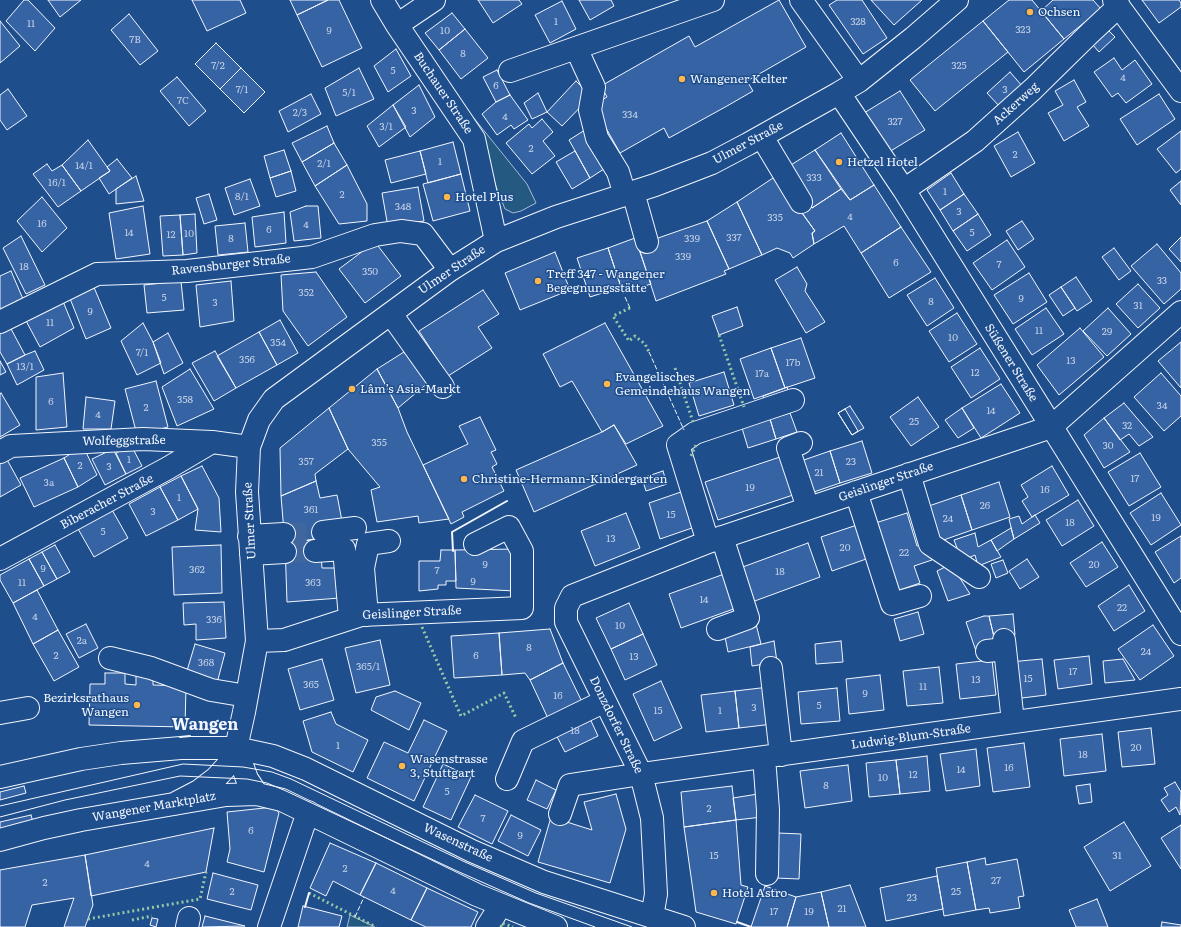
<!DOCTYPE html>
<html>
<head>
<meta charset="utf-8">
<style>
  body { margin:0 }
  canvas { display:block; background:#1f4e8c }
</style>
</head>
<body>
<canvas width="1181" height="927"></canvas>
<script>
const context = document.querySelector('canvas').getContext('2d');
context.lineJoin = 'round';
function paint(path, color) {
  context.fillStyle = color;
  context.fill(path, 'evenodd');
}
function shape(rows) {
  const path = new Path2D();
  for (const r of rows) {
    path.moveTo(r[0], r[1]);
    for (let i = 2; i < r.length; i += 2) path.lineTo(r[i], r[i + 1]);
  }
  return path;
}
function strokePath(path, color, width, dash) {
  context.strokeStyle = color;
  context.lineWidth = width;
  context.lineCap = dash ? 'butt' : 'round';
  context.setLineDash(dash || []);
  context.stroke(path);
}
function label(font, color, halo, rows, align = 'center') {
  context.font = font + ' Literata,serif';
  context.lineWidth = 3;
  context.setLineDash([]);
  context.textBaseline = 'middle';
  context.strokeStyle = halo;
  context.fillStyle = color;
  for (const [text, x, y, turn = 0] of rows) {
    context.save();
    context.translate(x, y);
    context.rotate((+turn || 0) * Math.PI / 180);
    context.textAlign = isNaN(turn) ? turn : align;
    if (halo) context.strokeText(text, 0, 0);
    context.fillText(text, 0, 0);
    context.restore();
  }
}
const green = shape([
  [473,117,527,184,536,203,521,211,513,213,505,209,495,184,486,148,473,117],
  [350,915,375,927,347,927,350,915]
]);
paint(green, '#245a82');
strokePath(green, '#a8bbd7', 1);
const building = shape([
  [24,0,28,0,55,28,35,51,6,21,24,0],
  [48,0,81,0,60,17,48,0],
  [192,0,240,0,246,13,207,31,192,0],
  [290,0,328,0,297,15,290,0],
  [328,0,339,0,362,48,322,67,297,15,328,0],
  [478,0,519,0,522,4,493,23,478,0],
  [579,0,611,0,614,6,590,20,579,0],
  [779,0,806,47,747,81,753,91,727,106,669,138,664,128,620,153,593,105,607,97,601,86,689,36,695,47,779,0],
  [837,0,862,0,887,38,863,54,829,5,837,0],
  [871,0,922,0,894,25,871,0],
  [1009,0,1032,0,1064,39,1024,72,983,21,1009,0],
  [1053,0,1093,0,1101,9,1064,39,1041,11,1053,0],
  [1142,0,1179,0,1181,3,1181,7,1159,23,1142,0],
  [562,1,576,29,550,43,535,15,562,1],
  [452,13,465,29,439,50,425,33,452,13],
  [129,14,158,51,140,65,111,30,129,14],
  [0,21,20,46,0,63,0,21],
  [983,21,1008,52,935,111,910,80,983,21],
  [465,29,488,58,461,79,439,50,465,29],
  [1107,29,1115,37,1099,52,1092,44,1107,29],
  [216,43,241,68,220,89,195,64,216,43],
  [396,49,411,76,388,92,374,66,396,49],
  [1114,58,1122,70,1135,60,1152,84,1126,103,1118,93,1112,97,1094,72,1114,58],
  [241,68,265,92,244,113,220,89,241,68],
  [359,68,374,99,336,116,325,88,359,68],
  [497,70,510,95,496,102,483,77,497,70],
  [1010,72,1023,87,1000,107,987,93,1010,72],
  [177,77,206,111,189,126,160,91,177,77],
  [1074,80,1086,102,1077,107,1089,126,1064,141,1048,113,1063,105,1055,91,1074,80],
  [576,81,591,96,562,126,547,112,576,81],
  [419,85,435,117,410,137,393,105,419,85],
  [8,89,27,116,7,130,0,120,0,95,8,89],
  [900,91,925,130,889,152,864,113,900,91],
  [538,93,547,112,532,119,524,103,538,93],
  [311,94,321,114,288,132,279,111,311,94],
  [1159,94,1175,119,1137,145,1120,119,1159,94],
  [510,95,528,120,514,129,511,125,497,135,482,114,496,102,510,95],
  [393,105,406,127,379,147,367,126,393,105],
  [542,119,553,132,543,141,555,156,532,174,506,143,529,124,532,128,542,119],
  [327,126,334,143,302,162,292,143,327,126],
  [585,130,607,167,590,178,569,140,585,130],
  [1181,131,1181,169,1176,173,1157,149,1181,131],
  [1018,132,1035,163,1011,177,994,146,1018,132],
  [841,133,874,185,850,200,815,150,841,133],
  [88,140,110,171,81,191,62,165,88,140],
  [453,142,461,174,428,183,420,151,453,142],
  [334,143,347,165,315,186,302,162,334,143],
  [284,150,291,171,270,178,264,156,284,150],
  [815,150,841,189,812,208,786,168,815,150],
  [420,151,426,174,391,183,385,160,420,151],
  [575,151,590,178,572,189,556,162,575,151],
  [117,159,132,178,109,194,99,178,110,171,107,167,117,159],
  [47,164,52,171,62,165,81,191,58,207,33,174,47,164],
  [347,165,367,204,367,221,339,224,315,186,347,165],
  [291,171,296,191,276,197,270,178,291,171],
  [951,173,964,194,940,210,927,190,951,173],
  [461,174,470,211,433,221,423,184,461,174],
  [136,176,144,201,116,204,116,189,136,176],
  [776,176,815,231,812,233,814,244,793,258,790,253,777,248,762,255,737,202,776,176],
  [250,179,260,206,234,215,225,188,250,179],
  [1181,181,1181,205,1170,190,1181,181],
  [874,185,901,227,861,253,844,226,814,244,812,233,815,231,796,205,806,199,812,208,841,189,850,200,874,185],
  [418,187,424,221,388,227,382,193,418,187],
  [209,194,217,220,204,224,196,198,209,194],
  [964,194,978,214,953,231,940,210,964,194],
  [42,197,67,228,42,252,17,221,42,197],
  [737,202,762,255,729,269,707,221,737,202],
  [143,206,150,254,116,259,109,213,143,206],
  [306,206,318,206,321,238,294,241,290,212,306,206],
  [284,212,286,243,255,247,252,217,284,212],
  [195,214,197,253,183,255,180,215,195,214],
  [978,214,991,235,967,251,953,231,978,214],
  [180,215,183,255,163,256,160,216,180,215],
  [707,221,729,269,724,271,726,274,656,301,638,245,707,221],
  [1022,221,1034,239,1018,250,1006,231,1022,221],
  [245,223,248,252,218,255,215,226,245,223],
  [901,227,931,272,889,298,861,253,901,227],
  [21,236,45,285,26,294,3,248,21,236],
  [1181,237,1181,262,1169,249,1181,237],
  [635,238,651,284,623,293,608,248,635,238],
  [1007,240,1025,267,992,290,973,263,1007,240],
  [375,242,401,276,365,303,339,269,375,242],
  [1157,244,1181,273,1181,289,1164,304,1131,266,1157,244],
  [608,248,621,287,590,297,577,258,608,248],
  [1114,248,1131,271,1119,280,1102,257,1114,248],
  [555,252,570,290,520,310,505,273,555,252],
  [797,267,807,284,805,291,825,322,806,333,775,280,797,267],
  [11,271,23,299,0,310,0,276,11,271],
  [316,272,347,317,308,346,283,311,281,275,316,272],
  [1029,273,1047,302,1013,324,994,295,1029,273],
  [1076,277,1092,301,1077,311,1061,287,1076,277],
  [935,278,954,308,927,326,907,295,935,278],
  [181,281,184,310,147,313,144,285,181,281],
  [231,281,234,321,200,327,196,285,231,281],
  [1138,284,1160,308,1138,328,1116,304,1138,284],
  [93,285,111,328,86,339,69,296,93,285],
  [1061,287,1075,308,1063,316,1049,295,1061,287],
  [483,290,499,314,478,327,492,348,448,376,419,331,483,290],
  [62,299,74,328,40,347,25,319,62,299],
  [737,307,743,326,719,335,712,316,737,307],
  [1046,308,1064,334,1032,355,1015,329,1046,308],
  [1108,308,1131,334,1107,356,1083,331,1108,308],
  [957,313,977,344,949,362,929,331,957,313],
  [280,320,298,353,277,365,259,332,280,320],
  [143,323,153,342,161,363,137,375,121,341,143,323],
  [605,323,663,426,626,444,614,425,602,432,572,381,560,387,543,354,605,323],
  [10,327,25,355,7,364,0,352,0,333,10,327],
  [1080,328,1104,357,1059,395,1037,365,1080,328],
  [259,332,277,365,236,388,217,356,259,332],
  [168,333,183,363,164,374,153,342,168,333],
  [801,338,815,378,785,388,771,348,801,338],
  [1181,342,1181,388,1158,361,1181,342],
  [771,348,785,388,754,399,740,359,771,348],
  [980,348,1000,379,971,398,951,367,980,348],
  [35,351,44,370,17,385,7,364,25,355,35,351],
  [215,351,236,388,214,401,192,363,215,351],
  [404,352,429,382,398,408,377,369,404,352],
  [0,361,6,372,0,375,0,361],
  [190,369,214,409,177,426,162,387,190,369],
  [377,369,398,408,407,432,449,519,419,523,418,516,377,522,371,490,380,487,348,449,329,408,377,369],
  [724,372,734,405,699,416,689,383,724,372],
  [63,373,67,427,36,430,36,377,63,373],
  [1161,373,1181,396,1181,416,1164,431,1134,397,1161,373],
  [156,381,168,427,137,435,125,389,156,381],
  [1001,384,1020,413,981,438,962,408,1001,384],
  [787,387,789,392,764,401,763,396,787,387],
  [1,393,20,425,0,437,0,394,1,393],
  [86,397,115,401,111,429,83,429,86,397],
  [918,397,939,427,911,446,890,417,918,397],
  [1124,403,1153,437,1139,446,1129,434,1120,440,1104,418,1124,403],
  [850,406,864,428,852,435,838,413,850,406],
  [329,408,348,449,315,474,316,481,281,496,280,448,329,408],
  [962,408,974,428,958,438,945,420,962,408],
  [845,409,858,431,852,435,838,413,845,409],
  [790,413,797,432,776,439,770,419,790,413],
  [480,417,496,450,491,452,497,464,492,467,504,491,462,512,464,517,451,524,423,465,468,444,459,426,480,417],
  [1104,418,1130,452,1104,468,1084,435,1104,418],
  [770,419,776,439,748,448,742,428,770,419],
  [614,425,637,465,534,512,516,470,602,432,614,425],
  [862,441,872,473,840,483,830,451,862,441],
  [131,445,142,466,126,474,116,453,131,445],
  [83,446,97,475,78,487,64,458,83,446],
  [113,449,126,474,105,485,92,459,113,449],
  [830,451,840,483,808,494,798,462,830,451],
  [1140,453,1161,487,1129,506,1108,472,1140,453],
  [5,456,21,485,0,497,0,458,5,456],
  [783,456,796,494,718,520,705,482,783,456],
  [64,458,78,487,34,507,20,478,64,458],
  [202,466,219,498,221,532,195,530,198,509,181,476,202,466],
  [1052,466,1069,495,1032,517,1022,501,1028,497,1021,485,1052,466],
  [663,471,667,484,646,491,642,478,663,471],
  [181,476,198,509,178,520,160,487,181,476],
  [316,481,320,498,337,495,342,521,315,539,285,544,281,496,316,481],
  [999,482,1010,517,972,530,961,495,999,482],
  [160,487,178,520,146,536,129,504,160,487],
  [681,492,692,528,660,539,649,503,681,492],
  [1161,493,1181,525,1151,545,1130,513,1161,493],
  [961,495,972,530,935,543,923,508,961,495],
  [1078,500,1094,526,1062,546,1046,520,1078,500],
  [111,508,128,538,94,557,77,527,111,508],
  [626,513,640,548,595,566,581,531,626,513],
  [907,513,917,546,926,543,932,560,914,566,920,583,891,593,869,525,907,513],
  [1035,515,1040,523,1014,539,1009,519,1019,516,1022,524,1035,515],
  [857,525,869,558,832,571,821,537,857,525],
  [1011,528,1014,539,997,551,991,540,1011,528],
  [975,533,978,547,991,540,1001,557,978,566,975,555,962,561,954,540,975,533],
  [1181,536,1181,578,1174,583,1155,552,1181,536],
  [315,539,315,554,321,554,322,568,338,568,340,598,287,602,285,544,315,539],
  [1102,542,1118,567,1086,587,1070,563,1102,542],
  [808,543,820,577,752,602,740,568,808,543],
  [55,545,70,572,57,579,42,552,55,545],
  [221,545,222,593,174,595,172,547,221,545],
  [516,549,515,591,456,588,455,550,516,549],
  [441,550,455,550,456,581,446,581,446,585,438,585,438,589,419,591,419,561,440,561,441,550],
  [42,552,57,579,44,586,29,559,42,552],
  [29,559,44,586,13,603,0,580,0,575,29,559],
  [1027,559,1039,577,1020,589,1009,571,1027,559],
  [1003,560,1008,573,996,578,991,564,1003,560],
  [951,564,970,594,948,601,937,571,951,564],
  [727,573,739,607,681,628,669,594,727,573],
  [1129,585,1145,611,1114,631,1098,606,1129,585],
  [37,590,58,630,33,644,13,603,37,590],
  [224,602,226,638,196,640,196,624,184,625,183,603,224,602],
  [629,603,643,634,611,649,596,618,629,603],
  [918,612,924,634,900,641,894,619,918,612],
  [1013,614,1015,635,994,637,989,616,1013,614],
  [984,616,989,616,994,637,982,649,976,651,966,622,984,616],
  [86,624,98,648,79,658,66,634,86,624],
  [756,624,761,644,728,652,724,632,756,624],
  [1153,625,1174,656,1140,680,1118,649,1153,625],
  [550,629,563,663,530,680,525,673,502,675,499,633,550,629],
  [58,630,79,667,54,681,33,644,58,630],
  [499,633,502,675,454,678,451,636,499,633],
  [643,634,657,665,625,680,611,649,643,634],
  [380,640,390,685,356,693,345,648,380,640],
  [774,641,777,662,752,666,750,647,774,641],
  [841,641,843,662,816,664,815,644,841,641],
  [195,644,225,653,217,683,186,674,195,644],
  [1089,656,1092,684,1058,689,1054,660,1089,656],
  [322,659,334,700,300,710,288,669,322,659],
  [1042,659,1046,695,1014,699,1010,662,1042,659],
  [1123,659,1135,680,1105,683,1103,661,1123,659],
  [992,660,996,695,960,699,956,664,992,660],
  [563,663,587,712,553,729,530,680,563,663],
  [939,667,943,703,907,706,903,671,939,667],
  [105,673,125,673,125,684,136,685,136,676,153,676,153,685,186,686,185,727,89,725,90,684,105,684,105,673],
  [880,675,884,710,849,714,846,679,880,675],
  [661,681,682,728,654,741,633,694,661,681],
  [769,687,773,724,739,728,735,691,769,687],
  [837,688,840,721,801,724,798,692,837,688],
  [395,691,421,703,409,730,371,710,376,697,395,691],
  [735,691,739,728,706,732,701,695,735,691],
  [331,712,336,724,368,740,353,772,312,752,303,721,331,712],
  [587,712,598,736,565,752,553,729,587,712],
  [424,720,447,731,414,801,367,778,384,742,408,753,424,720],
  [1151,728,1155,764,1122,767,1118,732,1151,728],
  [1102,734,1106,771,1064,776,1060,739,1102,734],
  [1024,743,1030,787,993,792,987,748,1024,743],
  [976,749,980,786,946,791,940,754,976,749],
  [927,756,930,791,900,794,896,760,927,756],
  [896,760,900,794,869,797,866,763,896,760],
  [443,764,471,777,451,820,423,807,443,764],
  [848,765,852,801,805,808,800,771,848,765],
  [536,780,556,790,547,809,527,800,536,780],
  [1175,782,1181,792,1180,815,1176,807,1169,812,1161,800,1168,795,1164,788,1175,782],
  [1090,784,1092,802,1079,804,1076,786,1090,784],
  [24,786,26,793,0,800,0,792,24,786],
  [732,786,736,820,684,827,681,792,732,786],
  [616,794,626,829,610,883,538,862,551,817,592,830,584,802,616,794],
  [758,794,762,817,736,820,733,798,758,794],
  [475,795,508,811,492,844,458,827,475,795],
  [274,807,279,813,264,872,227,862,230,849,227,812,274,807],
  [31,815,33,822,0,830,0,822,31,815],
  [511,815,541,830,528,856,498,841,511,815],
  [736,820,741,885,748,887,736,924,696,912,684,827,736,820],
  [1124,822,1151,866,1110,891,1084,847,1124,822],
  [1181,825,1181,869,1161,838,1181,825],
  [214,828,206,872,91,896,85,855,214,828],
  [778,833,801,834,799,879,776,878,778,833],
  [330,843,376,863,360,895,333,881,326,896,310,888,330,843],
  [85,855,93,905,85,927,64,927,74,898,32,905,25,927,0,927,0,870,85,855],
  [985,858,986,865,1017,859,1024,896,1018,897,1020,908,990,913,989,908,976,910,967,862,985,858],
  [967,862,976,910,944,916,936,868,967,862],
  [376,863,427,888,411,920,360,895,376,863],
  [213,873,258,885,251,910,207,899,213,873],
  [937,876,943,909,886,921,880,888,937,876],
  [850,885,866,927,829,927,821,892,850,885],
  [765,886,796,897,787,927,751,927,765,886],
  [427,888,478,912,471,927,426,927,411,920,427,888],
  [821,892,829,927,787,927,796,897,821,892],
  [1097,899,1108,927,1076,927,1069,910,1097,899],
  [303,906,342,916,339,927,298,927,303,906],
  [205,916,245,926,202,927,205,916],
  [152,918,158,919,156,927,150,925,152,918],
  [1162,922,1181,925,1181,927,1161,927,1162,922]
]);
paint(building, '#3563a3');
strokePath(building, '#f2f6ff', 1);
strokePath(shape([
  [284,534,323,532],
  [285,552,315,551]
]), '#3f679d', 22, [22, 11]);
const minor = shape([
  [382,0,397,25,474,139,496,241],
  [801,0,859,81],
  [1114,0,1181,91],
  [397,25,434,0],
  [576,48,594,87,590,110,597,138,618,172,625,195],
  [510,71,713,0],
  [839,93,904,190,1181,634],
  [762,137,801,202],
  [904,190,975,141,1033,89,1090,33,1119,6],
  [633,192,647,242],
  [391,314,443,387],
  [0,322,97,274,187,271,312,257,375,235,401,231,423,234,450,270],
  [801,443,788,448,808,508],
  [0,452,11,446,143,439,212,442,249,447],
  [909,474,930,544,979,577],
  [856,492,892,604,920,596],
  [323,532,355,528],
  [249,536,284,534],
  [708,542,678,445,695,433,793,400],
  [315,551,344,549,350,618],
  [251,554,285,552],
  [0,559,168,468,212,442],
  [367,615,363,568,368,544,389,541],
  [718,629,748,618,722,537],
  [1004,640,1013,722],
  [257,641,284,640,361,615,522,608,522,551,509,527,475,544],
  [987,651,1005,649],
  [110,658,151,668,211,690,247,696],
  [771,668,781,755],
  [0,713,28,708],
  [236,748,247,779,257,794],
  [764,757,768,810,767,874],
  [0,777,81,759,121,753,181,748,236,748,273,756,306,769,472,851,544,882,684,927],
  [507,779,523,741,605,701],
  [174,804,199,791,216,778,227,766,236,748,244,712,257,641,247,492,249,447,259,420,274,399,450,270,496,241,556,217,655,185,712,163,748,144,839,93,859,81,913,38,957,0],
  [560,814,570,785,641,774,1181,699],
  [0,840,44,828,81,820,226,795,257,794,282,800,477,895,556,927],
  [652,917,656,894,652,818,641,774,566,622,566,608,572,596,708,542,1051,427,1181,312],
  [187,927,189,918],
  [269,927,308,812],
  [487,927,501,905]
]);
strokePath(minor, '#f2f6ff', 24);
strokePath(minor, '#1f4e8c', 22);
strokePath(shape([
  [0,806,183,764,243,767,272,772,291,779,465,862,536,893,632,927],
  [0,817,65,800,180,776,247,779,267,783,286,791,457,871,529,903,595,927]
]), '#f2f6ff', 1);
strokePath(shape([
  [630,308,613,316,629,341,635,336,645,344,649,352],
  [719,335,744,407],
  [675,368,694,425],
  [691,456,697,443],
  [422,627,461,716,504,693,516,718],
  [309,893,376,927],
  [88,919,200,899,206,872],
  [132,920,152,916],
  [501,927,502,923,513,927]
]), '#97c8a6', 3, [2, 3]);
strokePath(shape([
  [625,297,630,308],
  [649,352,684,430],
  [355,917,364,897]
]), '#f2f6ff', 1, [5, 2]);
strokePath(shape([
  [453,551,452,532,507,501],
  [180,737,190,736],
  [305,907,309,893],
  [737,922,751,927]
]), '#f2f6ff', 2);
for (const [x, y, r, color] of [
  [1030,12,4,"#ffb74d"],
  [682,79,4,"#ffb74d"],
  [839,162,4,"#ffb74d"],
  [447,197,4,"#ffb74d"],
  [538,281,4,"#ffb74d"],
  [607,384,4,"#ffb74d"],
  [352,389,4,"#ffb74d"],
  [464,479,4,"#ffb74d"],
  [137,705,4,"#ffb74d"],
  [402,766,4,"#ffb74d"],
  [714,893,4,"#ffb74d"]
]) {
  const dot = new Path2D();
  dot.arc(x, y, r, 0, 2 * Math.PI);
  context.fillStyle = color;
  context.fill(dot);
  strokePath(dot, '#1f4e8c', 1.5);
}
label('10px', '#c3d1e8', null, [
  ["1",556,22],
  ["328",858,22],
  ["11",31,24],
  ["323",1023,30],
  ["9",329,31],
  ["10",445,31],
  ["7B",135,40],
  ["8",463,54],
  ["7/2",218,66],
  ["325",959,66],
  ["5",393,71],
  ["4",1123,78],
  ["6",496,86],
  ["7/1",242,90],
  ["3",1005,90],
  ["5/1",349,93],
  ["7C",183,101],
  ["3",414,111],
  ["2/3",300,113],
  ["334",630,115],
  ["4",505,117],
  ["327",895,122],
  ["3/1",386,127],
  ["2",531,149],
  ["2",1015,155],
  ["1",440,162],
  ["2/1",324,164],
  ["14/1",84,166],
  ["333",814,178],
  ["16/1",57,183],
  ["1",945,192],
  ["2",342,195],
  ["8/1",242,197],
  ["348",403,207],
  ["3",959,212],
  ["4",850,217],
  ["335",775,218],
  ["16",42,224],
  ["4",306,225],
  ["6",269,230],
  ["14",129,233],
  ["5",972,233],
  ["10",189,234],
  ["12",171,235],
  ["337",734,238],
  ["8",231,239],
  ["339",692,239],
  ["339",683,257],
  ["6",896,263],
  ["7",999,265],
  ["18",24,267],
  ["350",370,272],
  ["33",1162,281],
  ["352",306,293],
  ["5",164,298],
  ["9",1021,299],
  ["8",931,302],
  ["3",215,303],
  ["31",1138,306],
  ["9",90,312],
  ["11",50,323],
  ["11",1039,331],
  ["29",1107,332],
  ["10",953,338],
  ["354",278,343],
  ["7/1",142,353],
  ["356",247,360],
  ["13",1071,361],
  ["17b",793,363],
  ["13/1",25,367],
  ["12",975,373],
  ["17a",762,374],
  ["358",185,400],
  ["6",51,402],
  ["34",1162,406],
  ["2",146,408],
  ["14",991,411],
  ["4",98,415],
  ["25",914,422],
  ["32",1127,426],
  ["355",379,443],
  ["30",1108,446],
  ["1",129,460],
  ["357",306,462],
  ["23",851,462],
  ["2",80,466],
  ["3",109,467],
  ["21",819,473],
  ["17",1135,479],
  ["3a",49,483],
  ["19",750,488],
  ["16",1045,490],
  ["1",179,498],
  ["26",985,506],
  ["361",311,510],
  ["3",153,512],
  ["15",671,515],
  ["19",1156,518],
  ["24",948,519],
  ["18",1070,523],
  ["5",103,532],
  ["13",611,539],
  ["20",845,548],
  ["22",904,553],
  ["9",485,565],
  ["20",1094,565],
  ["9",43,569],
  ["362",197,570],
  ["7",437,571],
  ["18",780,572],
  ["9",473,582],
  ["11",22,583],
  ["363",313,583],
  ["14",704,600],
  ["22",1122,608],
  ["4",35,617],
  ["336",214,620],
  ["10",620,626],
  ["2a",82,641],
  ["8",529,648],
  ["24",1146,652],
  ["2",56,656],
  ["6",476,656],
  ["13",634,657],
  ["368",206,663],
  ["365/1",368,667],
  ["17",1073,672],
  ["15",1028,679],
  ["13",976,680],
  ["365",311,685],
  ["11",923,687],
  ["9",865,694],
  ["16",558,696],
  ["5",819,706],
  ["3",754,708],
  ["15",658,711],
  ["1",720,711],
  ["18",575,731],
  ["1",338,746],
  ["20",1136,748],
  ["18",1083,755],
  ["16",1009,768],
  ["14",961,770],
  ["12",913,775],
  ["10",883,778],
  ["8",826,786],
  ["5",447,792],
  ["2",709,809],
  ["7",483,819],
  ["6",251,831],
  ["9",520,836],
  ["15",714,856],
  ["31",1117,856],
  ["4",147,864],
  ["2",345,869],
  ["27",996,881],
  ["2",45,883],
  ["4",393,891],
  ["2",232,892],
  ["25",956,892],
  ["23",912,898],
  ["21",842,909],
  ["17",774,912],
  ["19",809,912]
]);
label('12px', '#f2f6ff', '#1f4e8c', [
  ["Ochsen",1038,12],
  ["Wangener Kelter",690,79],
  ["Hetzel Hotel",847,162],
  ["Hotel Plus",455,197],
  ["Treff 347 - Wangener",546,274],
  ["Begegnungsstätte",546,288],
  ["Evangelisches",615,377],
  ["Gemeindehaus Wangen",615,391],
  ["Lâm’s Asia-Markt",360,389],
  ["Christine-Hermann-Kindergarten",472,479],
  ["Bezirksrathaus",129,698,"right"],
  ["Wangen",129,712,"right"],
  ["Wasenstrasse",410,759],
  ["3, Stuttgart",410,773],
  ["Hotel Astro",722,893]
], 'left');
label('12px', '#f2f6ff', '#1f4e8c', [
  ["Buchauer Straße",443,93,56],
  ["Ackerweg",1016,104,-42],
  ["Ulmer Straße",748,143,-28],
  ["Ravensburger Straße",231,265,-6],
  ["Ulmer Straße",452,270,-34],
  ["Süßener Straße",1011,363,58],
  ["Wolfeggstraße",124,441,-1],
  ["Geislinger Straße",886,482,-19],
  ["Biberacher Straße",107,502,-28],
  ["Ulmer Straße",250,521,-93],
  ["Geislinger Straße",412,613,-3],
  ["Donzdorfer Straße",616,725,64],
  ["Ludwig-Blum-Straße",911,737,-8],
  ["Wangener Marktplatz",154,807,-10],
  ["Wasenstraße",458,843,25]
]);
label('bold 16px', '#f2f6ff', '#1f4e8c', [
  ["Wangen",205,725]
]);
</script>
</body>
</html>
